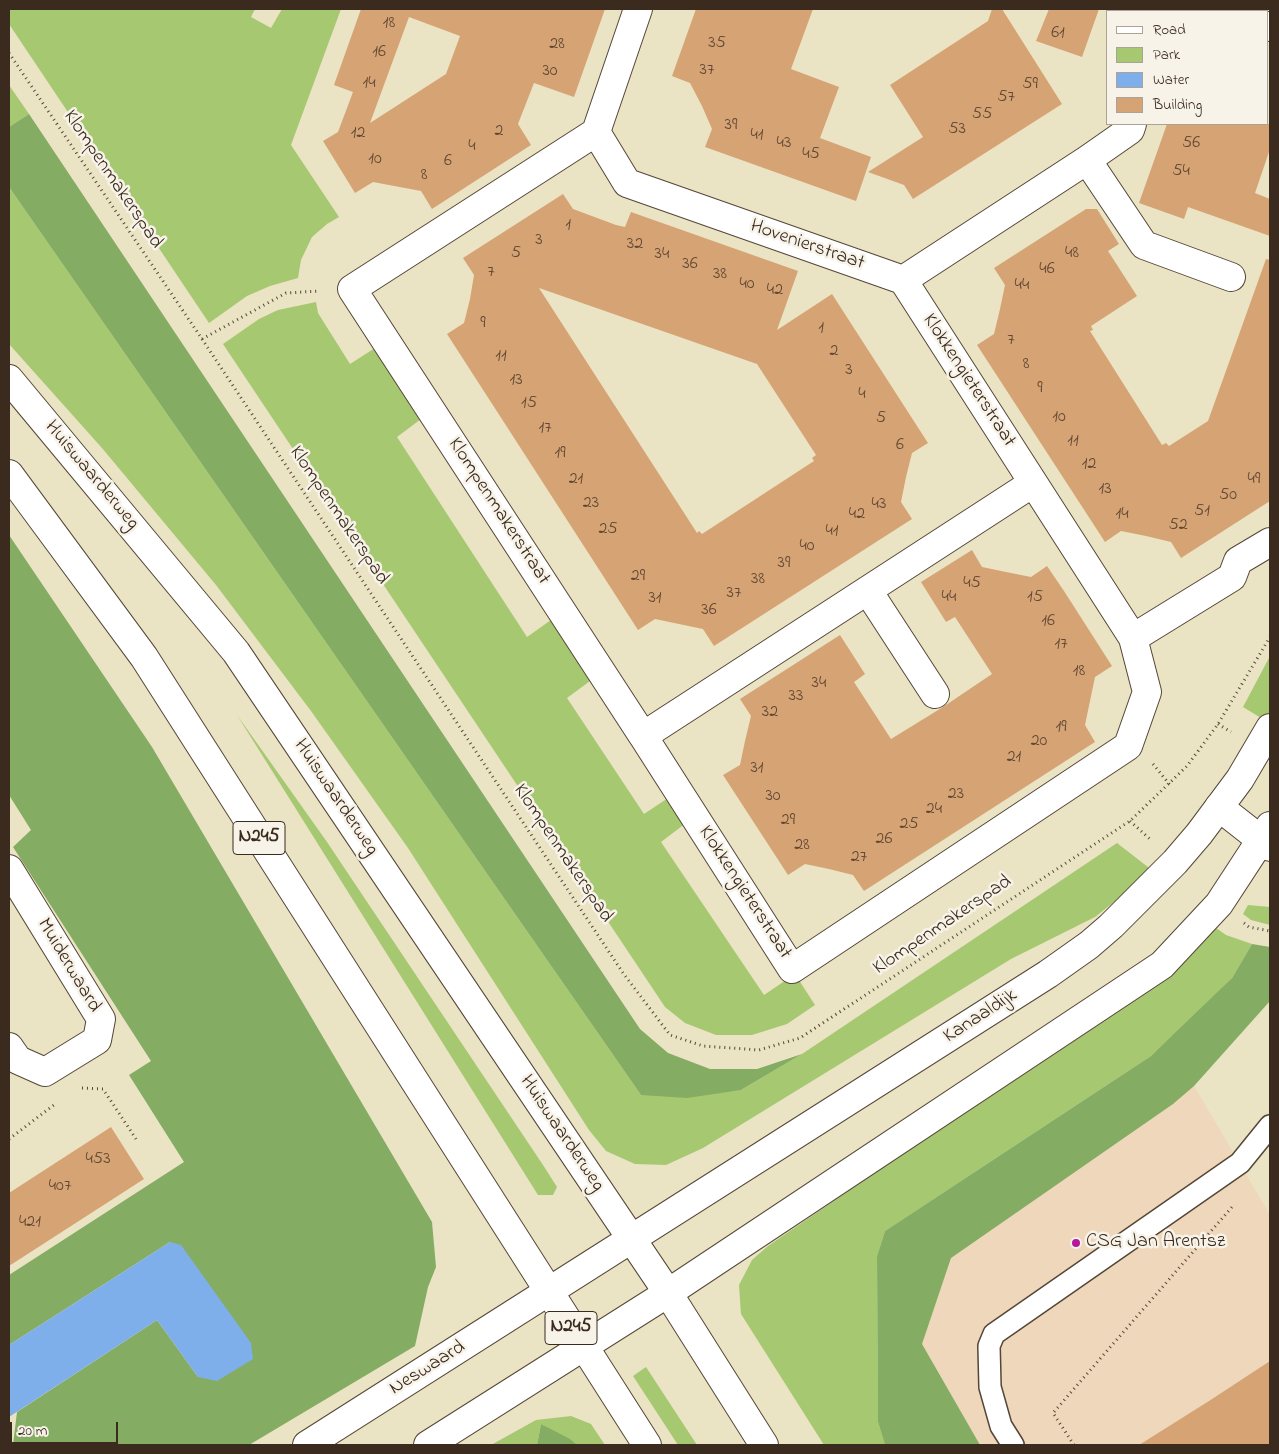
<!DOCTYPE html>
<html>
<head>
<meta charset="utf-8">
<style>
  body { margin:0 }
  #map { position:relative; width:1279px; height:1454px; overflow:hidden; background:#eae3c4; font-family:"Indie Flower",sans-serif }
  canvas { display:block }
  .frame { position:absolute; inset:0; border:10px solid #3b2a1e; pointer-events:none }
  .legend { position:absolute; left:1106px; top:10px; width:162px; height:115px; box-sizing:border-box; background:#f7f3e8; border:1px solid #aca397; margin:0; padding:6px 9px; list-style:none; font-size:15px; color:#3b2a1e }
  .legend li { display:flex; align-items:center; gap:10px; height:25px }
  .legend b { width:25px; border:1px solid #aca397 }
  .scale { position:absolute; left:10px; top:1422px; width:108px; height:22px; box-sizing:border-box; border:2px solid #3b2a1e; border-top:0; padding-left:6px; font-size:15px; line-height:18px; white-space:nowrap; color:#3b2a1e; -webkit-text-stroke:4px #f7f3e8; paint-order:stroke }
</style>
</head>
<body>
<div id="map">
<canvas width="1279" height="1454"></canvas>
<div class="frame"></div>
<ul class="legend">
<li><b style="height:6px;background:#fff"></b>Road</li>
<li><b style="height:14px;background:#a6c871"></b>Park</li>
<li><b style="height:14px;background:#7fafea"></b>Water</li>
<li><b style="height:14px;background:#d6a474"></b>Building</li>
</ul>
<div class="scale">20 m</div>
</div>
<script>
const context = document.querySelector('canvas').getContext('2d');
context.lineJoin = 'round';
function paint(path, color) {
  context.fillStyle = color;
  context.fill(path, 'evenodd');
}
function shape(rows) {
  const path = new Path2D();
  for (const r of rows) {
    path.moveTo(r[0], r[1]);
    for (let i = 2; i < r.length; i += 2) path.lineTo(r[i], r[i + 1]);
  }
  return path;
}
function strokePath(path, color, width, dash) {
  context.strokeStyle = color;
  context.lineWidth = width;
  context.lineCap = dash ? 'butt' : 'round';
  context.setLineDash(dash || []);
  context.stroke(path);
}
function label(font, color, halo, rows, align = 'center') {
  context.font = font + ' "Indie Flower",sans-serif';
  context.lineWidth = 5;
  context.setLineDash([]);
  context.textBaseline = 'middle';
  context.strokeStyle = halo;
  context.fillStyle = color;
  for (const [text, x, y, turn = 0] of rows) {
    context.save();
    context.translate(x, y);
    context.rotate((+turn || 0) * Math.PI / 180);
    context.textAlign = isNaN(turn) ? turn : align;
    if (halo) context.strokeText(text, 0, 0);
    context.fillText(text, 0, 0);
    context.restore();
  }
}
paint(shape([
  [1159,1048,1194,1086,1270,1215,1270,1445,885,1445,885,1231,1151,1056]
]), '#eed7bb');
paint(shape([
  [9,9,255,9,251,17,271,28,282,9,341,9,291,145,339,217,327,224,312,237,301,260,298,278,270,286,247,296,209,323,9,24],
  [9,85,29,114,9,127],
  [9,187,641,1095,741,1090,802,1054,1117,843,1153,871,1095,917,1011,959,703,1148,666,1165,635,1164,606,1151,589,1130,408,848,311,711,216,585,102,448,9,344],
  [316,302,318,313,350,364,375,348,421,419,397,437,527,637,551,620,590,681,567,698,644,814,668,798,686,823,661,842,764,995,795,974,815,1005,787,1024,752,1035,716,1035,685,1023,665,1007,223,344,259,319,278,310],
  [1270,656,1270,715,1266,721,1243,707],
  [237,715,327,842,543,1165,557,1187,553,1195,538,1195],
  [1248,905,1270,907,1270,925,1251,920,1243,914],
  [1216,928,1226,935,1252,944,1232,978,1194,1017,1151,1056,885,1231,877,1256,878,1422,885,1445,824,1445,741,1314,739,1285,752,1260,768,1246,1143,989],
  [646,1367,697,1445,678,1445,633,1376],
  [571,1416,591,1424,605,1445,577,1445,541,1424,537,1445,491,1445,536,1420]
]), '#a6c871');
paint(shape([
  [29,114,640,1029,668,1053,710,1069,757,1069,802,1054,741,1090,687,1098,641,1095,9,187,9,127],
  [9,535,152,747,432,1222,436,1267,428,1287,415,1346,249,1445,13,1445,17,1412,157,1320,198,1377,170,1242,9,1345,9,1275,184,1162,129,1075,151,1061,13,847,31,830,9,795],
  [1252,944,1270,947,1270,1001,1194,1086,1173,1104,951,1258,922,1344,980,1445,885,1445,878,1422,877,1256,885,1231,1151,1056,1232,978],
  [541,1424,570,1439,577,1445,537,1445]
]), '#84ac63');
paint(shape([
  [170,1242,181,1245,251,1343,253,1359,217,1381,198,1377,157,1320,9,1417,9,1345]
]), '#7fafea');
paint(shape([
  [361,9,605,9,574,97,534,83,518,124,531,145,432,209,421,191,373,182,355,193,323,141,338,132,353,92,334,85],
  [409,17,460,36,446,74,370,123],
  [696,9,813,9,791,69,839,87,820,138,871,157,856,201,705,147,712,129,702,106,690,83,672,76],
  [992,9,1002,9,1062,104,913,199,904,185,868,172,923,137,890,85,988,21],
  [1049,9,1099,9,1082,57,1036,41],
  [1167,124,1270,124,1270,149,1255,193,1270,199,1270,236,1188,207,1184,219,1139,203],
  [563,194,573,209,616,225,625,227,631,212,798,271,777,330,832,294,928,443,912,453,906,477,901,502,912,519,714,646,703,629,655,619,638,630,447,334,464,323,470,299,474,275,463,258],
  [539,288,757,364,816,455,812,458,814,461,702,534,699,531,697,533],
  [1086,209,1097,209,1119,244,1108,251,1137,296,1091,326,1093,330,1090,331,1162,445,1166,443,1169,446,1208,421,1266,259,1270,260,1270,501,1181,558,1171,542,1146,536,1121,531,1105,542,977,345,994,334,1000,309,1005,285,994,268],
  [972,550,982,567,1006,572,1031,577,1047,566,1064,591,1112,666,1095,677,1085,725,1095,742,864,891,853,875,829,869,805,864,788,875,723,775,740,765,745,741,751,716,740,699,840,635,865,674,854,682,891,739,943,707,992,674,955,617,946,622,921,582],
  [111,1127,144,1179,9,1266,9,1193],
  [1270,1361,1270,1445,1139,1445,1209,1401]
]), '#d6a474');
const lane = shape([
  [1013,1445,1001,1426,990,1387,989,1346,994,1334,1240,1163,1270,1126]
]);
const street = shape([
  [638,9,596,132,627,183,903,280,1087,160,1130,130,1132,124],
  [1217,9,1225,11],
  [1171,11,1171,9],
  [1268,26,1270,27],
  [596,132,352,289,643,736],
  [1087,160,1144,245,1231,277],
  [903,280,1133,638,1232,577,1238,561,1270,542],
  [1033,483,643,736,792,969,1128,746,1147,692,1133,638],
  [868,591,935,694],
  [1219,807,1270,847],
  [9,869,101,1019,97,1040,45,1072,18,1060,9,1047]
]);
const secondary = shape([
  [307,1445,1048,974,1089,945,1111,926,1175,862,1199,834,1240,779,1270,728],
  [428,1445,668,1293,1162,965,1219,904,1270,826]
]);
const highway = shape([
  [9,379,236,652,668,1293,764,1445],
  [9,474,144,657,647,1445]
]);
strokePath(lane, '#554637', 24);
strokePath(street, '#554637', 30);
strokePath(secondary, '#554637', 30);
strokePath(highway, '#554637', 30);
strokePath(shape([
  [9,53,202,339,623,973,670,1035,703,1046,759,1050,800,1038,1130,821,1187,766,1218,724,1270,637],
  [202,339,286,293,320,291],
  [1218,724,1231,732],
  [1153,764,1170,785],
  [1130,821,1152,841],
  [1244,923,1249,927,1270,931],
  [82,1088,103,1089,138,1142],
  [9,1139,54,1105],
  [1074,1445,1053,1413,1232,1207]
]), '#554637', 3, [1, 4]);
strokePath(lane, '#fff', 21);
strokePath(street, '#fff', 28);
strokePath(secondary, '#fff', 28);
strokePath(highway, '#fff', 28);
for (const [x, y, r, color] of [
  [1076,1243,5,"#b5179e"]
]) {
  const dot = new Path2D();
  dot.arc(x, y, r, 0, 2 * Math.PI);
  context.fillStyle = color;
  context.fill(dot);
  strokePath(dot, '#f7f3e8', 2);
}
label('18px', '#624834', null, [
  ["18",389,24],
  ["61",1058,34],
  ["35",717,44],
  ["28",557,45],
  ["16",379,53],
  ["37",707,71],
  ["30",550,72],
  ["14",369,84],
  ["59",1030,85],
  ["57",1006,98],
  ["55",982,115],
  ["39",731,126],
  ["53",957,130],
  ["2",499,132],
  ["12",358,134],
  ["41",757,136],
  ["43",784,144],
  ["56",1191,144],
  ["4",472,147],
  ["45",811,155],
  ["10",375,160],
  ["6",448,162],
  ["54",1181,172],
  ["8",424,176],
  ["1",568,226],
  ["3",539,241],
  ["32",635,245],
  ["5",516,254],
  ["48",1072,254],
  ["34",662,255],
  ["36",690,265],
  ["46",1047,270],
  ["7",491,273],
  ["38",720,275],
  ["40",747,285],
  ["44",1022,286],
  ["42",775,291],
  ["9",483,324],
  ["1",821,329],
  ["7",1011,341],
  ["2",834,352],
  ["11",501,357],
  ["8",1026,365],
  ["3",849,371],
  ["13",516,381],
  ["9",1040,389],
  ["4",862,395],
  ["15",529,404],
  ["10",1059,418],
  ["5",881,419],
  ["17",545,429],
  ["11",1073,442],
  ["6",900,446],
  ["19",560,454],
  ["12",1089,465],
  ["21",576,480],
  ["49",1254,480],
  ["13",1105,490],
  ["50",1228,496],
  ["23",591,504],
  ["43",879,505],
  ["51",1202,512],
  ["42",857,515],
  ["14",1122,515],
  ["52",1178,526],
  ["25",608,530],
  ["41",832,532],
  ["40",807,547],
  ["39",784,564],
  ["29",638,577],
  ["38",758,580],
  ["45",972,584],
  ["37",734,594],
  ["44",949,598],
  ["15",1035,598],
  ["31",655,599],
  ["36",709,611],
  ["16",1048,622],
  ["17",1061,645],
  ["18",1079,672],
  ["34",819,684],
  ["33",796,697],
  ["32",770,713],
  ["19",1061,728],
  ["20",1039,742],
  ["21",1014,758],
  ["31",757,769],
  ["23",956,795],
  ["30",773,797],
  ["24",934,810],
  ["29",788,821],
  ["25",909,825],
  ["26",884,840],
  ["28",802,846],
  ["27",859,858],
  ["453",98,1160],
  ["407",60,1187],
  ["421",30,1223]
]);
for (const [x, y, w] of [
  [259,838,52],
  [571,1328,52]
]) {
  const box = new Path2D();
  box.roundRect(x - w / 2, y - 16.5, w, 33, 4);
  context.fillStyle = '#f7f3e8';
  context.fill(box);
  strokePath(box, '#3b2a1e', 1);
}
label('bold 19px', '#3b2a1e', null, [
  ["N245",259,838],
  ["N245",571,1328]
]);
label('20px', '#3b2a1e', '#f7f3e8', [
  ["Klompenmakerspad",112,180,56],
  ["Hovenierstraat",807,246,19],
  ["Klokkengieterstraat",968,381,57],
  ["Huiswaarderweg",91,476,50],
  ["Klompenmakerstraat",498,512,57],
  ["Klompenmakerspad",338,516,56],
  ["Huiswaarderweg",335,798,56],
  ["Klompenmakerspad",562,854,56],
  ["Klokkengieterstraat",744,893,57],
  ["Klompenmakerspad",943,926,-34],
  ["Muiderwaard",68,966,59],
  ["Kanaaldijk",981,1017,-33],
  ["Huiswaarderweg",561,1134,56],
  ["Neswaard",428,1369,-32]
]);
label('20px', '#3b2a1e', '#f7f3e8', [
  ["CSG Jan Arentsz",1086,1243]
], 'left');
</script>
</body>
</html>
